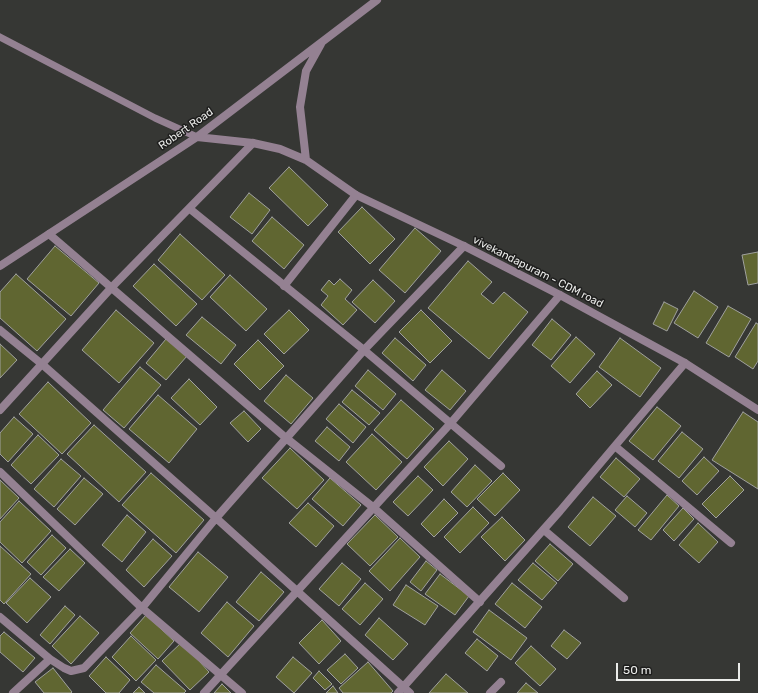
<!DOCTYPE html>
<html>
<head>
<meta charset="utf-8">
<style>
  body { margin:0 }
  #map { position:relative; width:758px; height:693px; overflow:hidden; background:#363734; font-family:Rubik,sans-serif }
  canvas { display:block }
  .scale { position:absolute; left:616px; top:663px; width:124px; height:18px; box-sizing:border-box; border:2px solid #eaebe9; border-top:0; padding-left:5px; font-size:12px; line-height:14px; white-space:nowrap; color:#eaebe9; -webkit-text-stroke:3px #1e1e1d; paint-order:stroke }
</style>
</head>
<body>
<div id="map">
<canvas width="758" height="693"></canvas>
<div class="scale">50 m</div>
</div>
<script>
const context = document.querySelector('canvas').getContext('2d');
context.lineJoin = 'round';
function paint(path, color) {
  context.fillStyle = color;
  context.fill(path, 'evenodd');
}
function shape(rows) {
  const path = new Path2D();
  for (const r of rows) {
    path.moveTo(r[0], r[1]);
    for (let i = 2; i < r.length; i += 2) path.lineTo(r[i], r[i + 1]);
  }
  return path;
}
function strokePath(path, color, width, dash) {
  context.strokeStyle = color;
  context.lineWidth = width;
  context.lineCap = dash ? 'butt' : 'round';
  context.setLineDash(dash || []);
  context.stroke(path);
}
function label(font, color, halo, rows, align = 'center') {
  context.font = font + ' Rubik,sans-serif';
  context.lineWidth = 3;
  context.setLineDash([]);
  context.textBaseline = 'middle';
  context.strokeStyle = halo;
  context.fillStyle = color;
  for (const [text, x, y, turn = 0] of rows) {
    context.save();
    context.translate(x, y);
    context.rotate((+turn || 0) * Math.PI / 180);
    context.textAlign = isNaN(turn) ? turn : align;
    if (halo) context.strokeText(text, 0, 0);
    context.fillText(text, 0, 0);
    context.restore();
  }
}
const building = shape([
  [289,167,328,205,308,226,269,188,289,167],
  [249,193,270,210,252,234,230,217,249,193],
  [362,207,395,239,370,264,338,232,362,207],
  [272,217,304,245,284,269,252,241,272,217],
  [415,228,441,251,405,293,379,270,415,228],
  [180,234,225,275,202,300,158,260,180,234],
  [55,246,99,283,71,316,27,279,55,246],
  [758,252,758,283,748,285,742,255,758,252],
  [468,261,492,282,481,294,493,304,504,292,528,312,489,359,428,308,468,261],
  [154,264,197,304,176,326,133,286,154,264],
  [16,274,66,319,37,351,0,318,0,292,16,274],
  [230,275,267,309,246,331,210,297,230,275],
  [340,279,352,290,345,299,357,310,343,325,321,305,328,296,321,290,329,280,334,285,340,279],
  [373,280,395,301,375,323,352,302,373,280],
  [694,291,718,307,698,338,674,323,694,291],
  [664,302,678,309,667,331,653,324,664,302],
  [728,306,751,319,729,357,706,343,728,306],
  [116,310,154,343,119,383,82,350,116,310],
  [289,310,309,330,284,354,264,334,289,310],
  [421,310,452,341,430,363,399,332,421,310],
  [202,317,236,345,221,364,186,335,202,317],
  [552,319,571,335,551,360,532,345,552,319],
  [756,323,758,324,758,361,753,369,735,357,756,323],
  [576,337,595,354,570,383,551,366,576,337],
  [395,338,426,365,413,381,382,353,395,338],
  [620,338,661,368,640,397,599,367,620,338],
  [166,339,187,356,166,380,146,363,166,339],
  [258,340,284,366,260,390,234,364,258,340],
  [0,344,17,360,0,378,0,344],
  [140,367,161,385,124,428,103,410,140,367],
  [368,370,396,394,383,410,355,386,368,370],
  [442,370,466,391,450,410,425,390,442,370],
  [597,371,612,385,590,408,576,394,597,371],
  [286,375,313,398,291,424,264,401,286,375],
  [189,379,217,407,200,425,171,398,189,379],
  [48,382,91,423,62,454,19,414,48,382],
  [352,390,380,413,369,425,342,402,352,390],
  [158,395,197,429,169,463,129,429,158,395],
  [401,400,434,429,407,459,374,430,401,400],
  [339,404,366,427,353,443,326,419,339,404],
  [657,407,681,426,653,460,629,441,657,407],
  [244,411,261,429,248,442,230,423,244,411],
  [743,412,758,422,758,489,712,460,743,412],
  [14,417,33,434,8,462,0,454,0,433,14,417],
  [94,425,146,472,119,502,67,454,94,425],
  [327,427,350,447,339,461,315,441,327,427],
  [682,432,703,449,679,478,658,461,682,432],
  [372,434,402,462,376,490,346,462,372,434],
  [38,435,59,455,31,484,11,465,38,435],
  [449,441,468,459,443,486,424,467,449,441],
  [290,448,324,480,297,509,262,478,290,448],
  [704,457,719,471,697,495,682,481,704,457],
  [616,458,640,479,624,497,600,477,616,458],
  [61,459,81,476,54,507,34,489,61,459],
  [475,465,492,481,467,507,451,492,475,465],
  [151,473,204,520,176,553,122,505,151,473],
  [503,473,520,490,495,516,477,499,503,473],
  [418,476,433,490,408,516,393,502,418,476],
  [730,476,744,490,716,518,702,504,730,476],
  [84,478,103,494,75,525,57,509,84,478],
  [330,478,361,505,343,526,312,499,330,478],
  [0,480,19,498,0,519,0,480],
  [667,495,679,506,651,540,638,530,667,495],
  [627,496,647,513,635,527,615,510,627,496],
  [593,497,616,516,590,546,568,527,593,497],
  [444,499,458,513,434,537,421,524,444,499],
  [19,501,51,531,22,563,0,542,0,522,19,501],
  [308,503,334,526,316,547,289,523,308,503],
  [473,507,489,523,460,553,444,537,473,507],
  [683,508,694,519,674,541,663,530,683,508],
  [127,515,146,532,122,562,102,545,127,515],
  [375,515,398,537,370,566,347,544,375,515],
  [502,517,525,540,505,561,481,537,502,517],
  [698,523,718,542,699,563,679,545,698,523],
  [52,535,66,548,41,575,27,562,52,535],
  [400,538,420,557,390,591,369,571,400,538],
  [153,539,172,556,144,587,126,570,153,539],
  [550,544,573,564,558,581,535,561,550,544],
  [0,546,31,574,4,604,0,600,0,546],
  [70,549,85,563,59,591,43,577,70,549],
  [198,552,228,577,199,612,169,587,198,552],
  [426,561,437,570,421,591,410,582,426,561],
  [342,563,361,579,339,606,319,589,342,563],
  [533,563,557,583,542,600,518,580,533,563],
  [261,572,284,592,259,621,236,602,261,572],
  [440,574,469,596,455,615,425,594,440,574],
  [30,578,51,597,27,623,6,603,30,578],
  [365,583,383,599,360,625,342,609,365,583],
  [512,583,542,607,525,628,495,604,512,583],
  [406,585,438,606,425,625,393,605,406,585],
  [227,602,254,626,228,657,201,633,227,602],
  [65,606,75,615,50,644,40,635,65,606],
  [489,610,527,638,511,660,473,632,489,610],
  [146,615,174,641,158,659,130,633,146,615],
  [80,616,99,633,71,664,52,646,80,616],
  [379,618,408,644,393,660,365,635,379,618],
  [322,620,341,641,319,664,299,643,322,620],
  [564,630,581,643,567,659,551,646,564,630],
  [4,632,35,658,23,672,0,652,0,636,4,632],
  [131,636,156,660,136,681,112,657,131,636],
  [477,639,498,656,487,671,465,653,477,639],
  [182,642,209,672,190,690,162,661,182,642],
  [531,646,556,669,540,686,515,663,531,646],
  [345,654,358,668,341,684,327,670,345,654],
  [106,657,130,680,119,693,106,693,89,676,106,657],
  [293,657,312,673,294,693,276,677,293,657],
  [368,662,393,691,391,693,343,693,339,688,368,662],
  [156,665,186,691,184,693,154,693,141,682,156,665],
  [53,668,72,692,71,693,44,693,35,682,53,668],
  [319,671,332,684,325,690,313,678,319,671],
  [446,674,468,693,429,693,446,674],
  [526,683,538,693,517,693,526,683],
  [222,684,231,693,214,693,222,684],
  [333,686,338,693,326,693,333,686],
  [139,687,145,693,133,693,139,687]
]);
paint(building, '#606631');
strokePath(building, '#a0a19e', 1);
strokePath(shape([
  [0,37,155,118,197,137]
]), '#948192', 7);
strokePath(shape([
  [190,209,364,350,501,466],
  [49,234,286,438,374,508,480,602],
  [284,286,356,195],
  [0,330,43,365,216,518,410,693],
  [0,410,112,287,253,143],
  [616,447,731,543],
  [0,472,142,608,242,693],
  [544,530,624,598],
  [0,617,50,659,64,668,71,671,84,668,142,608,216,518,364,350,464,246],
  [13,693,50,659],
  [204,693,450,424,560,295],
  [398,693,560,511,685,363],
  [490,693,501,682]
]), '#948192', 8);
strokePath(shape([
  [197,137,253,143,280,149,306,160,356,195,464,246,560,295,685,363,758,410],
  [306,160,300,107,306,71,321,44],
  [0,266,197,137,377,0]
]), '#948192', 8);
label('11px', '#eaebe9', '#1e1e1d', [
  ["Robert Road",186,129,-35],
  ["vivekandapuram - CDM road",538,272,27]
]);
</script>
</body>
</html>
